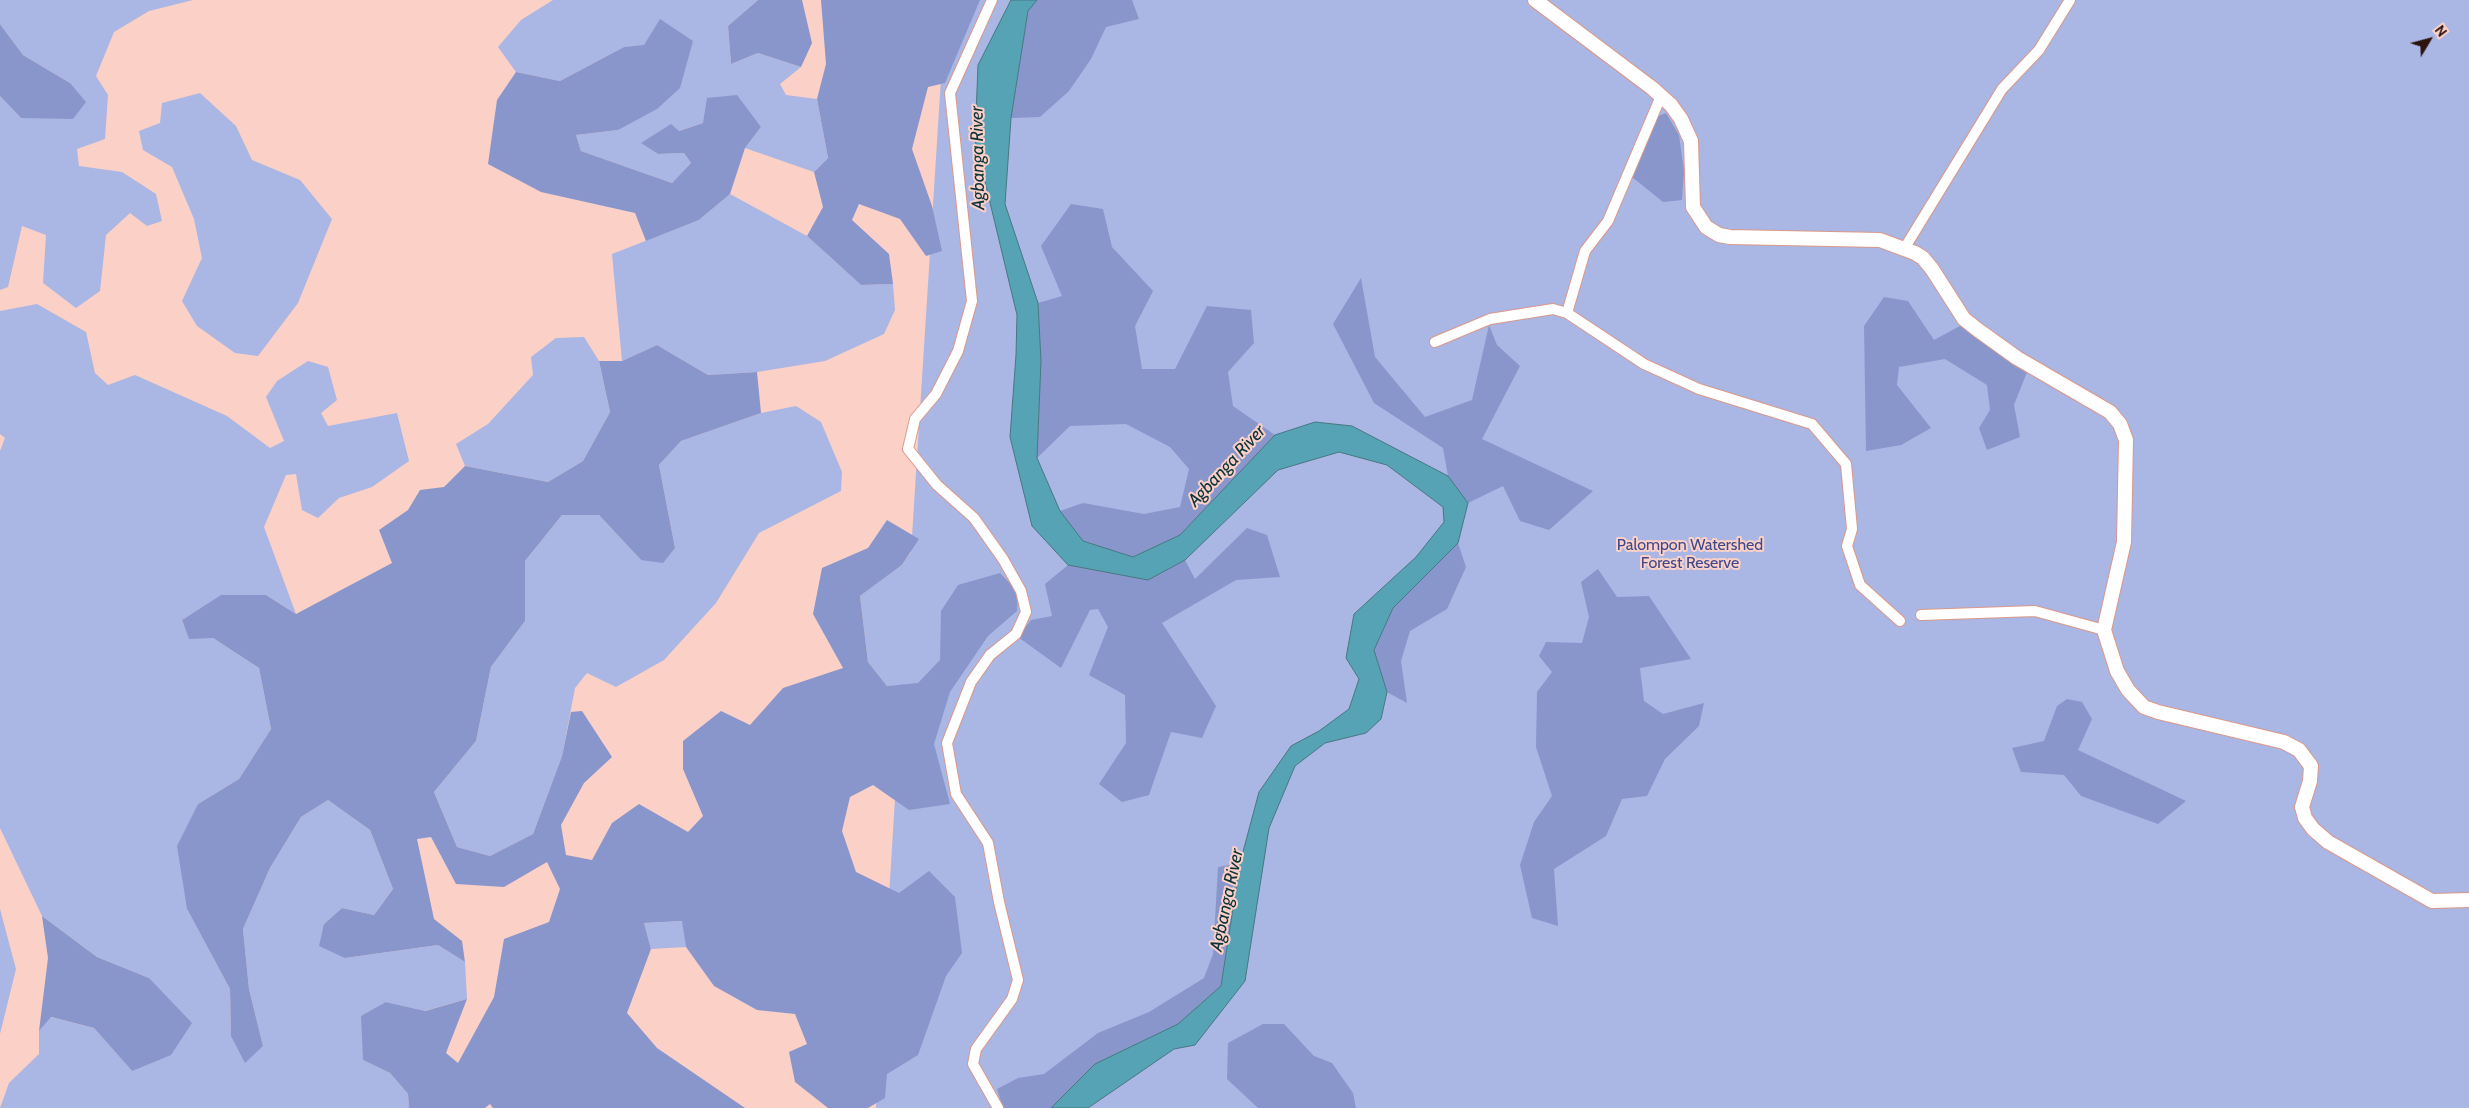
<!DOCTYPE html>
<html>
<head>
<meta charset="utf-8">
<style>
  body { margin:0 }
  #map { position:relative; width:2469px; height:1108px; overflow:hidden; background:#fad0c7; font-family:Cabin,sans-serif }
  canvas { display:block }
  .north { position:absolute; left:2404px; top:15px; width:50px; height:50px; -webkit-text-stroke:4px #fad0c7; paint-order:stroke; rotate:53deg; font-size:14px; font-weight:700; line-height:20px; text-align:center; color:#2b130e }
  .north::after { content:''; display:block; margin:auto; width:18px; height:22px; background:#2b130e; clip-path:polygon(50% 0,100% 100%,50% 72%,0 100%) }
</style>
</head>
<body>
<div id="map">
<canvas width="2469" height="1108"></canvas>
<div class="north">N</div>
</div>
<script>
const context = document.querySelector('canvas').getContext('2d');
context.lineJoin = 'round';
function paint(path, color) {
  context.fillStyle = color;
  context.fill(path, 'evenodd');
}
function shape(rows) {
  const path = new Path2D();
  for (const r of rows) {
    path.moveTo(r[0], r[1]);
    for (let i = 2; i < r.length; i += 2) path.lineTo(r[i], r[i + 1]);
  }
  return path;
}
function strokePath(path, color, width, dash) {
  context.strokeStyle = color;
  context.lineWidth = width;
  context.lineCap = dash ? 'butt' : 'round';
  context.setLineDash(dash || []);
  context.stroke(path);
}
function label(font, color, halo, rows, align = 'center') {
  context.font = font + ' Cabin,sans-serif';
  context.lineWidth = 4;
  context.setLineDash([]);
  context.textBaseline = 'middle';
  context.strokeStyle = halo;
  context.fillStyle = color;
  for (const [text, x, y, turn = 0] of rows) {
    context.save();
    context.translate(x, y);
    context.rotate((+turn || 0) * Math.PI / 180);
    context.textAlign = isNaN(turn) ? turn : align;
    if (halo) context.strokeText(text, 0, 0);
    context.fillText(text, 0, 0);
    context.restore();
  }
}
paint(shape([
  [0,0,193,0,149,11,114,32,96,76,108,95,105,139,77,149,79,166,122,172,156,194,162,221,147,226,130,213,106,235,100,291,76,308,43,283,46,235,22,226,8,287,0,290,0,96,21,118,70,83,23,55,0,24],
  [553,0,758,0,728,26,731,64,758,53,801,67,780,84,786,95,817,99,828,158,814,172,745,148,761,127,703,123,642,143,658,154,684,153,691,163,672,183,581,151,576,135,618,130,660,20,644,46,624,47,560,81,516,72,498,47,521,20],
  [946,0,2469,0,2469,1108,876,1108,902,685,887,686,868,662,860,596,902,565,911,552],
  [200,93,236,126,252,160,300,180,332,219,298,303,258,356,235,353,197,326,182,301,202,258,194,219,172,167,143,150,139,131,160,123,162,103],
  [730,194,807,236,861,285,893,284,895,310,884,334,825,361,757,372,708,375,657,345,622,361,612,254,699,220],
  [37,304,86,332,95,373,108,385,135,375,227,416,270,448,284,441,266,397,277,381,308,361,328,367,337,400,321,413,328,426,397,413,409,461,372,487,339,498,318,518,302,510,296,474,286,475,264,527,296,614,266,595,222,595,182,620,189,638,213,638,259,668,271,729,239,779,198,804,187,909,230,989,231,1035,263,1046,249,989,243,929,270,868,301,817,328,800,370,830,393,889,374,915,342,908,324,924,345,958,438,945,465,962,467,999,424,1011,386,1002,363,1060,390,1073,408,1094,409,1108,0,1108,9,1083,39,1054,39,1031,50,1017,94,1028,132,1071,149,978,97,957,42,916,0,828,0,451,5,438,0,434,0,311],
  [584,337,599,361,610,412,583,461,548,482,465,466,456,444,488,424,533,375,531,357,556,338],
  [796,406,821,422,842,472,841,491,759,533,716,603,664,660,616,687,587,673,575,688,562,756,533,834,490,856,457,847,434,792,476,741,491,667,525,621,525,561,562,515,599,515,641,560,675,548,659,465,681,441,761,413],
  [0,909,16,969,0,1034],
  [683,921,686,947,651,949,644,923]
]), '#aab6e4');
paint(shape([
  [758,0,802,0,812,43,801,67,758,53,731,64,728,26],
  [821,0,980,0,945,83,928,87,912,149,932,206,942,251,926,256,900,219,859,204,852,220,889,254,893,284,861,285,807,236,823,207,814,172,828,158,817,99,826,64],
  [1037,0,1132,0,1139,19,1106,27,1091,59,1069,91,1040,117,1011,118,1028,11],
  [660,19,693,41,680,88,657,109,618,130,576,135,581,151,672,183,691,163,684,153,658,154,641,143,671,124,679,131,703,123,707,98,737,95,761,127,745,148,730,194,699,220,646,241,635,213,541,192,488,164,497,100,516,72,560,81,624,47,644,45],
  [0,24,23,55,70,83,86,102,73,119,21,118,0,96],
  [1666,113,1679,135,1684,170,1682,200,1663,202,1632,177,1656,117],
  [1071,204,1103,209,1112,247,1153,291,1135,326,1142,369,1175,369,1207,306,1251,310,1254,343,1228,372,1233,406,1275,435,1180,535,1133,557,1083,541,1060,511,1083,503,1144,514,1180,507,1189,469,1170,447,1126,424,1070,426,1037,458,1041,361,1038,303,1062,296,1041,246],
  [1361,278,1375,357,1425,417,1472,400,1489,325,1497,345,1520,366,1482,439,1593,491,1549,530,1520,521,1503,486,1468,503,1448,476,1443,448,1374,403,1333,324],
  [1884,297,1908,301,1934,340,1960,326,2027,372,2014,405,2020,437,1987,450,1979,428,1990,410,1987,385,1945,359,1899,367,1897,385,1931,428,1901,445,1866,451,1864,326],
  [657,345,708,375,757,372,761,413,681,441,659,465,675,548,663,563,641,560,599,515,562,515,525,561,525,621,491,667,476,741,434,792,457,847,490,856,533,834,562,756,571,712,582,711,612,757,584,783,561,825,566,855,592,860,612,823,639,804,688,832,703,816,683,769,683,741,721,711,750,725,783,688,843,668,813,614,822,568,868,548,887,520,919,539,902,565,860,596,868,662,887,686,918,683,940,660,941,611,958,585,1000,573,1018,592,1017,611,988,636,950,692,934,744,950,804,909,810,873,785,850,797,842,831,856,872,899,893,929,871,955,897,962,953,946,976,918,1055,887,1074,885,1098,868,1108,828,1108,795,1082,789,1052,807,1044,795,1014,757,1010,714,986,686,947,682,921,644,923,651,949,627,1013,657,1048,745,1108,493,1108,490,1104,485,1108,409,1108,408,1094,390,1073,363,1060,361,1016,386,1002,425,1011,467,999,446,1053,458,1063,494,997,504,939,549,922,560,889,547,862,504,887,456,884,431,837,417,839,434,919,462,941,465,962,438,945,345,958,319,946,324,924,342,908,374,915,393,889,370,830,328,800,301,817,270,868,243,929,249,989,263,1046,245,1063,231,1036,230,989,187,909,177,846,198,804,239,779,271,729,259,668,213,638,189,639,182,620,221,595,266,595,296,614,392,563,379,530,408,510,420,490,444,487,465,466,548,482,583,461,610,412,599,361,622,361],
  [1247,528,1267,535,1280,577,1236,580,1162,623,1216,706,1202,738,1171,732,1149,795,1122,802,1099,784,1126,743,1125,695,1089,675,1108,627,1098,609,1090,610,1061,668,1018,637,1031,620,1052,616,1045,584,1068,565,1148,580,1185,560,1195,579],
  [1458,543,1466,567,1447,609,1410,631,1401,661,1407,703,1387,692,1374,650,1393,608],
  [1598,569,1617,597,1649,596,1691,659,1640,668,1644,701,1663,714,1704,703,1699,726,1665,759,1647,796,1622,799,1606,836,1554,869,1558,926,1532,918,1520,865,1534,822,1552,796,1536,747,1537,692,1552,672,1539,656,1546,642,1582,643,1589,617,1581,582],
  [2067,699,2082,702,2092,719,2078,750,2186,801,2158,824,2081,796,2064,775,2021,772,2012,748,2044,741,2057,706],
  [1240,863,1221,986,1178,1024,1095,1064,1051,1108,1003,1108,997,1089,1018,1078,1044,1074,1098,1033,1149,1012,1204,978,1213,954,1218,867],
  [42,916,97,957,149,978,192,1023,171,1055,132,1071,94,1028,51,1017,39,1031,48,958],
  [1263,1024,1284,1024,1314,1056,1332,1063,1353,1093,1356,1108,1258,1108,1227,1079,1228,1043]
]), '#8996cc');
const water = shape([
  [1011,0,1037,0,1028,11,1011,118,1005,204,1038,303,1041,361,1037,458,1060,511,1083,541,1133,557,1180,535,1275,435,1315,422,1352,426,1448,476,1468,503,1458,543,1393,608,1374,650,1387,692,1381,719,1366,733,1325,743,1295,766,1269,828,1245,981,1195,1045,1174,1049,1088,1108,1051,1108,1095,1064,1178,1024,1221,986,1240,863,1259,792,1291,746,1319,731,1349,709,1359,679,1346,658,1354,614,1416,557,1444,522,1443,507,1387,465,1339,452,1278,470,1185,560,1148,580,1068,565,1032,526,1010,437,1016,355,1017,315,975,140,978,65,1011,0]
]);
paint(water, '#55a3b4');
strokePath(water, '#487882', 1);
const minor = shape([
  [992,0,950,93,972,301,958,351,936,394,915,419,908,449,937,485,974,518,1003,559,1021,591,1026,612,1016,634,990,655,971,682,947,743,956,794,988,843,999,902,1018,980,1012,999,976,1049,973,1064,998,1108],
  [1904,249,2002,89,2039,50,2070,0],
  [1567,313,1585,251,1608,221,1661,96],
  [1435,342,1490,319,1553,309,1567,313,1644,364,1699,389,1812,424,1846,464,1852,529,1847,546,1860,585,1900,621],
  [1921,615,2035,611,2104,630]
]);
const secondary = shape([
  [1535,0,1652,88,1671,105,1681,119,1691,141,1693,207,1706,227,1719,235,1730,237,1880,240,1915,253,1923,258,1932,269,1964,319,1978,330,2017,358,2110,412,2120,424,2126,440,2124,542,2104,630,2117,671,2128,690,2144,707,2158,712,2284,742,2299,750,2311,766,2310,781,2302,807,2305,818,2313,829,2328,842,2432,901,2469,900]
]);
strokePath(minor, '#da998a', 12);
strokePath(secondary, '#da998a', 16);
strokePath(minor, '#fff', 10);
strokePath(secondary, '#fff', 14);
label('16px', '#3e498c', '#fad0c7', [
  ["Palompon Watershed",1690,545],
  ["Forest Reserve",1690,563]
]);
label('italic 18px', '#0c333a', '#fad0c7', [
  ["Agbanga River",978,158,-91],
  ["Agbanga River",1227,466,-47],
  ["Agbanga River",1227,900,-78]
]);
</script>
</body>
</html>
